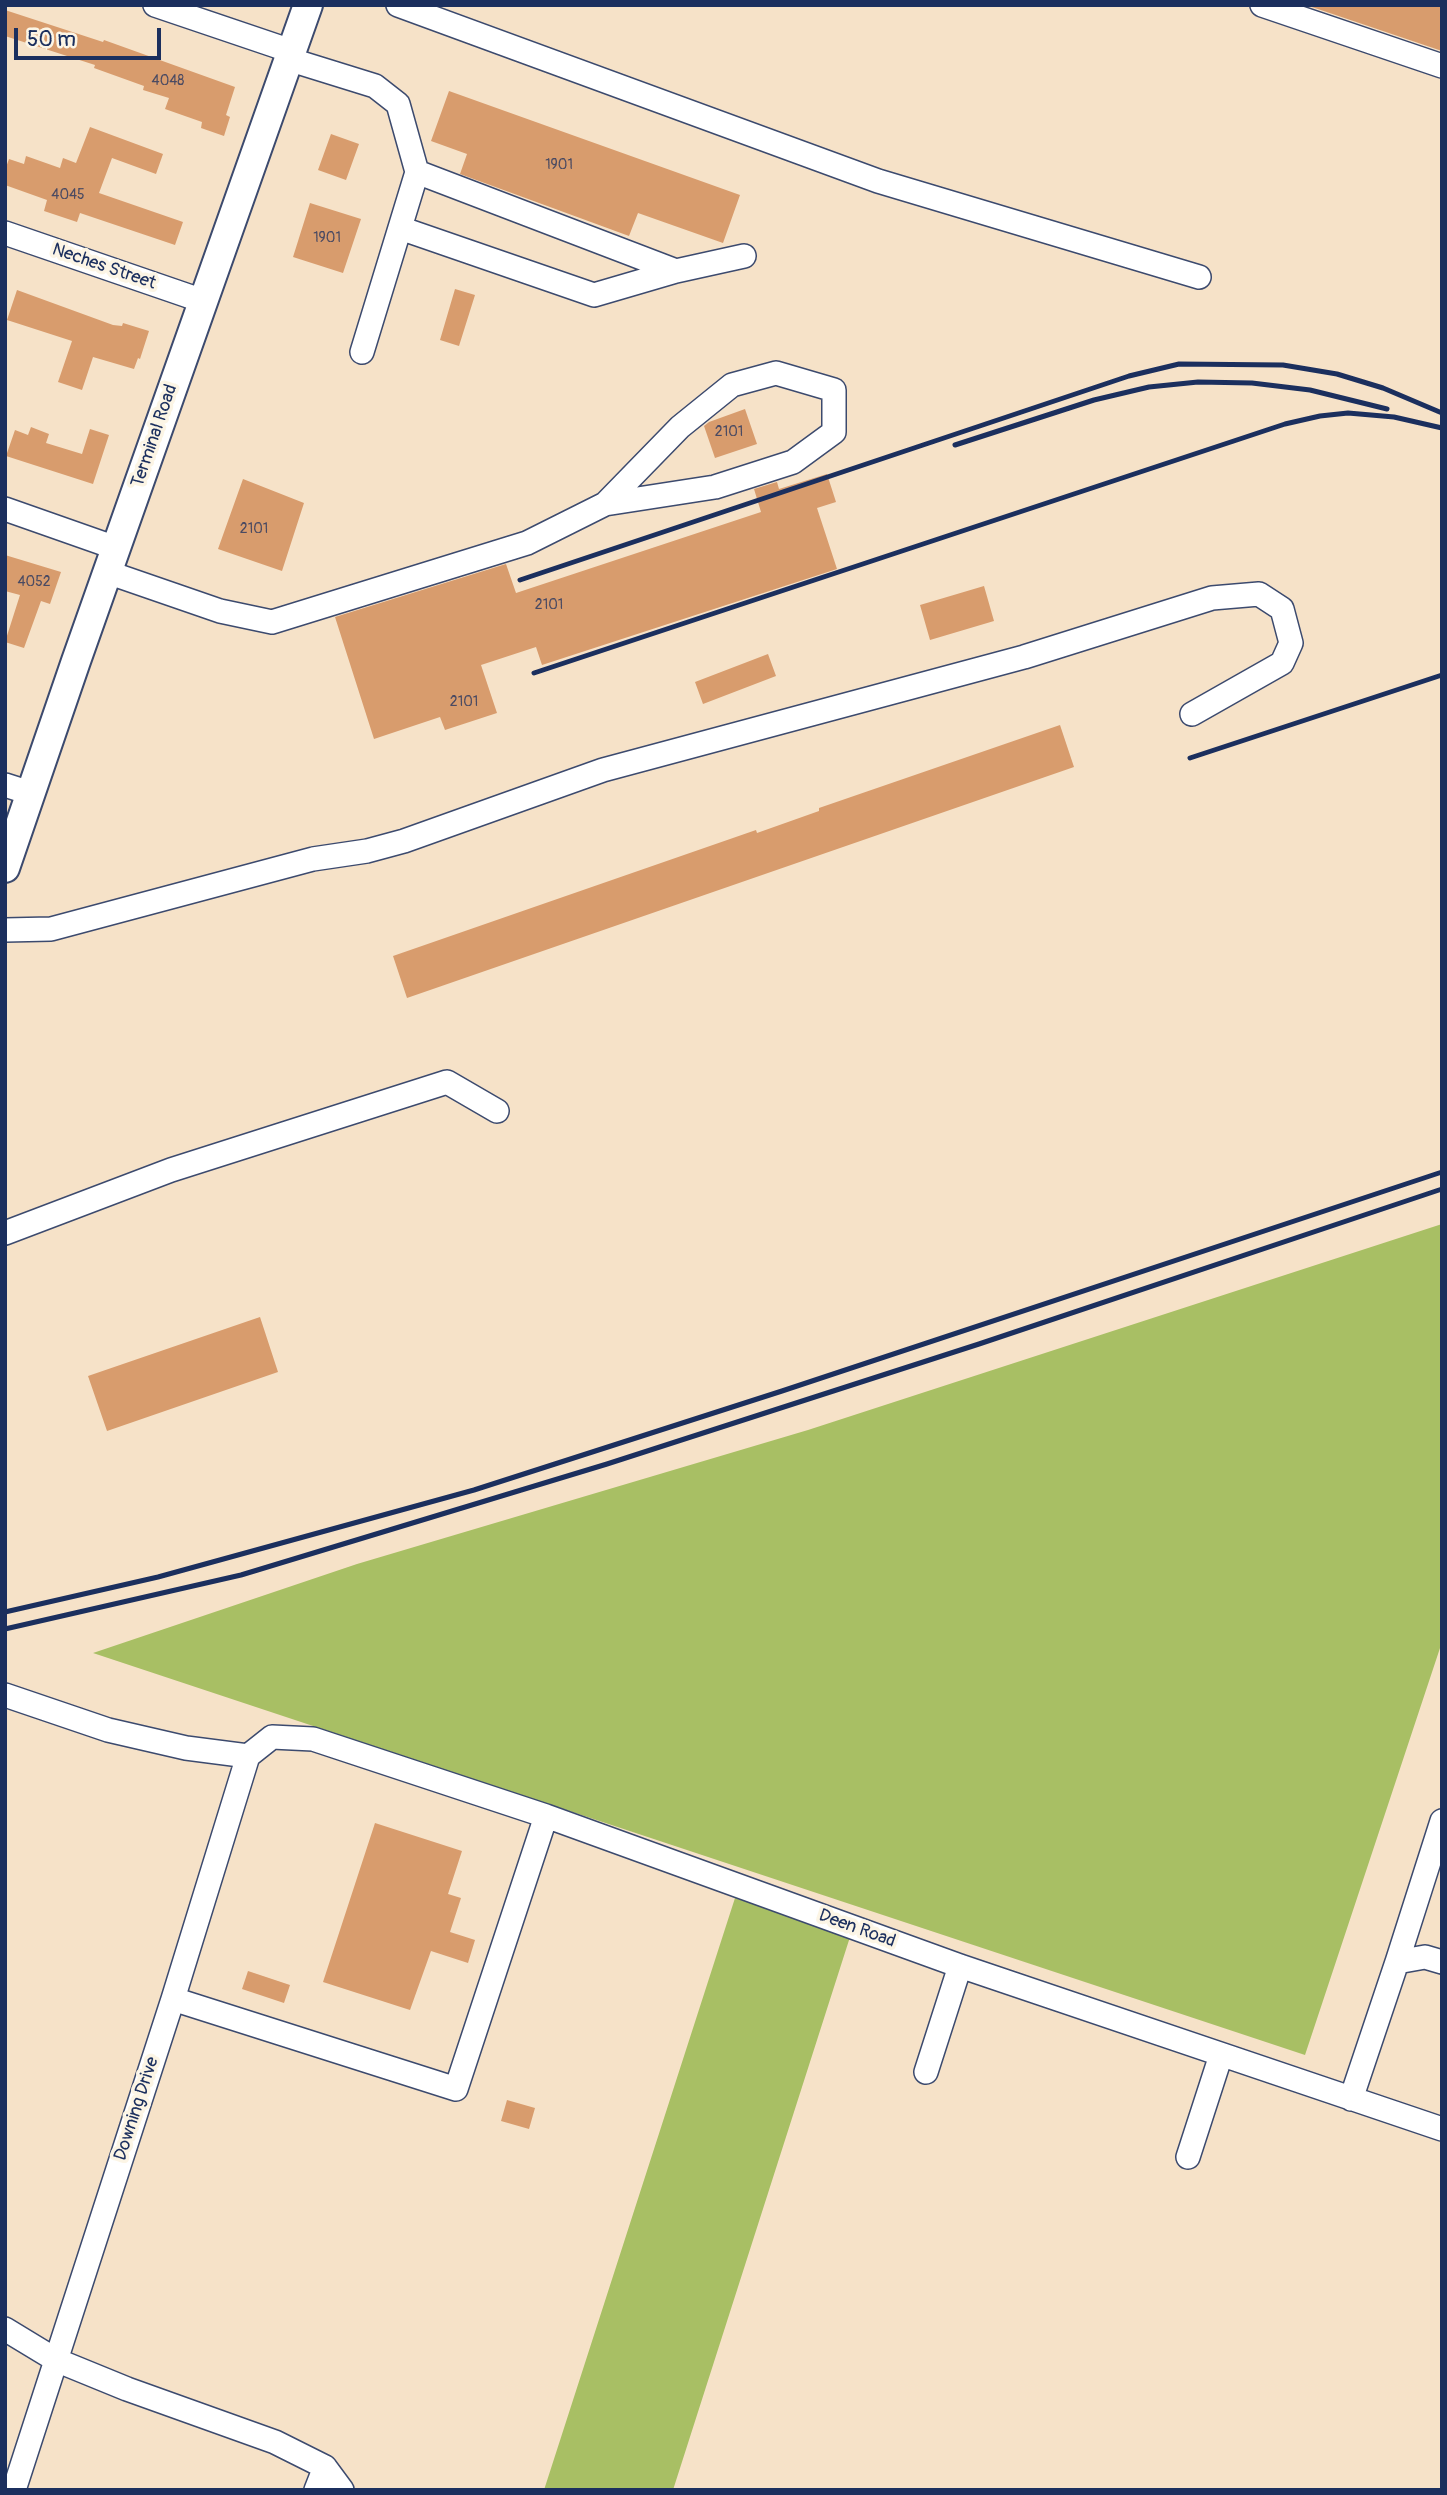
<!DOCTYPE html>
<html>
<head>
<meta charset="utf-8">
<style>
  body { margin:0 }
  #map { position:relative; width:1447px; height:2495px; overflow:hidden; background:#f6e2c8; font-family:Pangolin,sans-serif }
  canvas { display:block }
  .frame { position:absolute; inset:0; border:7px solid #1b2f5e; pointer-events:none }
  .scale { position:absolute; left:14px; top:28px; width:147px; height:32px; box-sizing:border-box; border:4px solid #1b2f5e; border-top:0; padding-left:9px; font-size:21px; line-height:24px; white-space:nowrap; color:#1b2f5e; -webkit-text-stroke:5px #fcf5e5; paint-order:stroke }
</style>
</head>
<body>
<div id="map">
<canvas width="1447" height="2495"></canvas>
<div class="frame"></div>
<div class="scale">50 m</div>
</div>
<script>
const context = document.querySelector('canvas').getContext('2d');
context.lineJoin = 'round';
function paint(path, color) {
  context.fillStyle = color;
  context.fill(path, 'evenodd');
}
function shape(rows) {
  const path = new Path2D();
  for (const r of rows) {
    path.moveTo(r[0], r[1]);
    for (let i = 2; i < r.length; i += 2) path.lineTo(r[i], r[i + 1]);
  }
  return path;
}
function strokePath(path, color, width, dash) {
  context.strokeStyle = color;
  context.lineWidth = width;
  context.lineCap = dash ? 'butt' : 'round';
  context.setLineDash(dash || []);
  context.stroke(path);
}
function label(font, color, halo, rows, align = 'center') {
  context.font = font + ' Pangolin,sans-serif';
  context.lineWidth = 7;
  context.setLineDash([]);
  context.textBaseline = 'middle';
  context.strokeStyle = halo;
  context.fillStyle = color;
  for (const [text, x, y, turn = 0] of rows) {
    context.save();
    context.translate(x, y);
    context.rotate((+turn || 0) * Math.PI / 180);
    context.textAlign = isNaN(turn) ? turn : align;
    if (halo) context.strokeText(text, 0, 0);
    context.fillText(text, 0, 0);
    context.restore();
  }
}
paint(shape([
  [1442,1224,1442,1642,1305,2055,93,1653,357,1564,808,1430],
  [735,1898,850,1937,673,2490,544,2490]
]), '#a8bf64');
paint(shape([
  [1306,5,1442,5,1442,51],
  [5,10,103,42,104,40,235,87,226,115,230,117,224,136,201,128,202,122,165,109,169,98,143,90,144,86,94,68,95,65,5,36],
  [449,91,740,195,723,243,638,213,629,236,460,174,467,154,431,141],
  [90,127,163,154,156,174,112,158,99,193,183,222,175,245,80,213,77,222,44,211,47,200,5,185,5,170,9,159,24,164,26,156,60,168,63,158,76,163],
  [331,134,359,144,346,180,318,170],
  [310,203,361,219,343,273,293,257],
  [455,289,475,295,459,346,440,340],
  [17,290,113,325,122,326,123,323,149,331,140,359,138,358,134,369,93,357,82,390,58,382,72,341,7,320],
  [745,409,757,444,715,458,704,426,709,422],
  [31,427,49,434,46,443,82,454,90,429,109,435,93,484,6,456,15,430,28,435],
  [827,474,836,502,817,508,837,569,542,665,536,647,481,665,497,713,445,730,440,717,374,739,335,617,506,564,516,593,761,512,754,489,777,482,779,489],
  [243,479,304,503,282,571,218,549],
  [5,555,61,572,50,604,41,601,24,648,5,642,20,595,5,591],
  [984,586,994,621,930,640,920,605],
  [768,654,776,676,703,704,695,682],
  [1060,725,1074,767,407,998,393,956,756,830,757,833,819,811,819,808],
  [260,1317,278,1372,107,1431,88,1376],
  [375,1823,462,1851,448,1894,461,1898,450,1932,475,1940,468,1963,431,1951,410,2010,323,1982],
  [248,1971,290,1985,284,2003,242,1989],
  [507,2100,535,2108,529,2129,501,2121]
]), '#d89c6d');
const minor = shape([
  [155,5,291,51],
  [398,5,878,181,1199,277],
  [1262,5,1442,66],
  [288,59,375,86,398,104,417,172,676,271,744,256],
  [400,228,594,295,676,271],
  [5,233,203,301],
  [362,352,417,172],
  [5,509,116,548],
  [107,572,220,611,272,622,527,543,605,504,680,427,732,385,776,373,834,390,834,432,793,462,715,487,605,504],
  [5,785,30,793],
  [5,930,51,929,313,859,367,851,404,841,603,770,1024,657,1212,598,1259,594,1282,609,1291,643,1282,663,1192,714],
  [5,1233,171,1170,447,1082,497,1111],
  [5,1695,108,1730,186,1748,248,1756],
  [1397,1962,1442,1821],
  [173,1999,456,2089,546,1816],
  [926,2072,960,1966],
  [1351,2099,1397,1962,1425,1957,1442,1962],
  [1188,2157,1221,2055],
  [5,2329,56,2360,127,2389,275,2442,325,2467,342,2490],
  [14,2490,173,1999,248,1756,272,1737,313,1739,546,1816,960,1966,1442,2129],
  [316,2490,325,2467]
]);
const major = shape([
  [5,868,76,661,308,5]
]);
strokePath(minor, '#3c4a6e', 26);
strokePath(major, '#3c4a6e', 32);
strokePath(minor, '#fff', 23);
strokePath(major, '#fff', 28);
strokePath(shape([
  [955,445,1094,400,1149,387,1198,382,1252,383,1310,390,1387,409],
  [520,580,1129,376,1179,364,1283,365,1337,374,1383,388,1442,413],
  [534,673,1285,424,1320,416,1348,413,1394,417,1442,428],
  [1190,758,1442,675],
  [5,1612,158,1577,474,1490,782,1391,1442,1172],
  [5,1629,241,1575,607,1464,979,1344,1442,1189]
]), '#1b2f5e', 5);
label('14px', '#4a4a62', null, [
  ["4048",168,81],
  ["1901",559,165],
  ["4045",68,195],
  ["1901",327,238],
  ["2101",729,432],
  ["2101",254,529],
  ["4052",34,582],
  ["2101",549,605],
  ["2101",464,702]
]);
label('18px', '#1b2f5e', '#fcf5e5', [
  ["Neches Street",104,267,19],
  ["Terminal Road",155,436,-71],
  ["Deen Road",857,1929,20],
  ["Downing Drive",137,2109,-72]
]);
</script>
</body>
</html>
